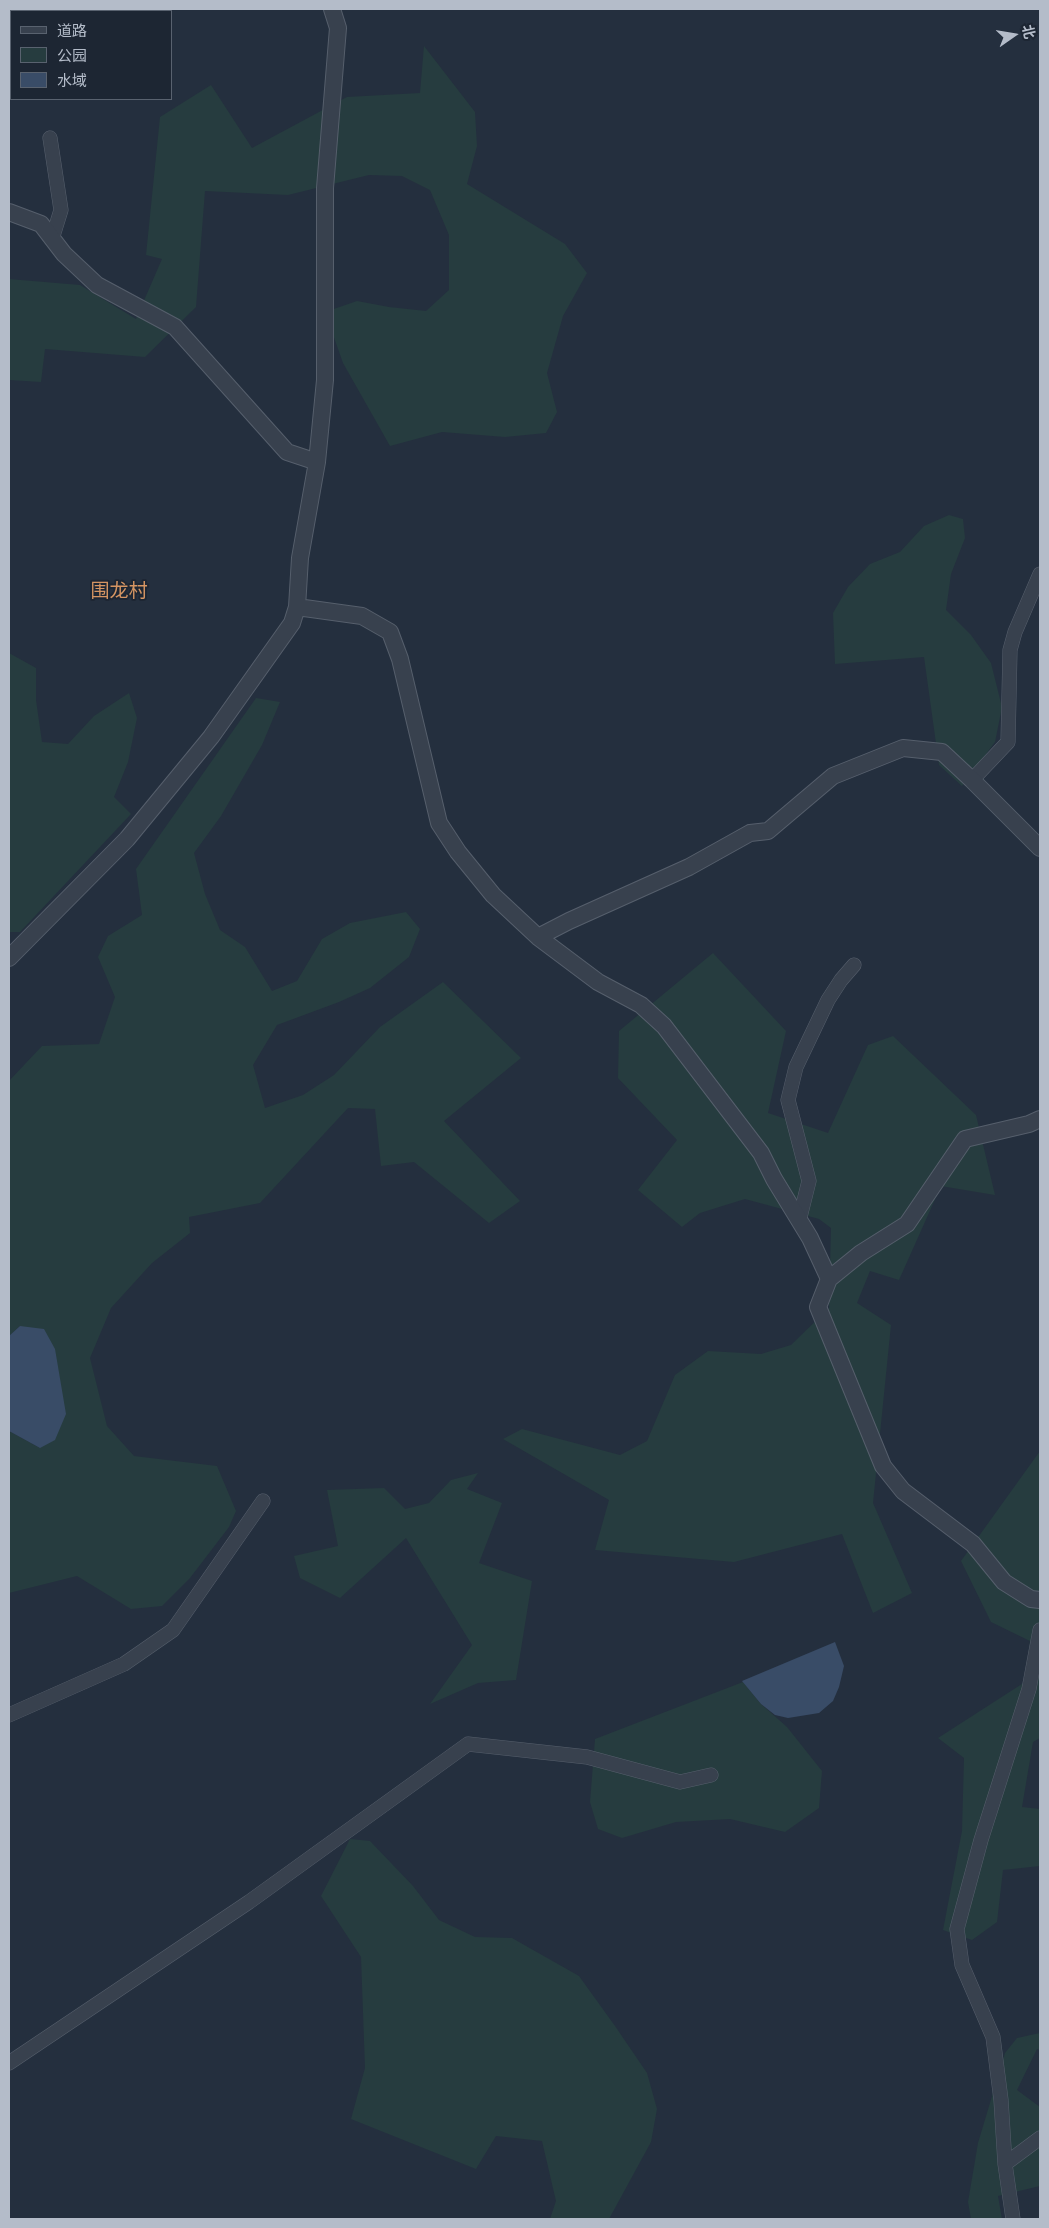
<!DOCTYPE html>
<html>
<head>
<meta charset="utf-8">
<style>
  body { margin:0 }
  #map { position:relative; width:1049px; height:2228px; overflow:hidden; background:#242f3e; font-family:"Asap Condensed","Noto Sans SC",sans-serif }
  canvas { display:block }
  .frame { position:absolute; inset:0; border:10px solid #b4bcc9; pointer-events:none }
  .legend { position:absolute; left:10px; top:10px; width:162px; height:90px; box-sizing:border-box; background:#1d2633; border:1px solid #59626f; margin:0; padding:6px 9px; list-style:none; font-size:15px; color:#b4bcc9 }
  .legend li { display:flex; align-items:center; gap:10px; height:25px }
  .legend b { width:25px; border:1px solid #59626f }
  .north { position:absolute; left:989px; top:10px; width:50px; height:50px; -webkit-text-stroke:4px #1d2633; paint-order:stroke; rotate:77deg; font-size:14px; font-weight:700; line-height:20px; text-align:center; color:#b4bcc9 }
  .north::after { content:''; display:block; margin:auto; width:18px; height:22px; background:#b4bcc9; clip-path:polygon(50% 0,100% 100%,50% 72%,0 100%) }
</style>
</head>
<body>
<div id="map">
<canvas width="1049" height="2228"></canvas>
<div class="frame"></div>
<ul class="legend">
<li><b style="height:6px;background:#38414e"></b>道路</li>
<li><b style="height:14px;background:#263c3f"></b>公园</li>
<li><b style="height:14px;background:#394c67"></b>水域</li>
</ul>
<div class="north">北</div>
</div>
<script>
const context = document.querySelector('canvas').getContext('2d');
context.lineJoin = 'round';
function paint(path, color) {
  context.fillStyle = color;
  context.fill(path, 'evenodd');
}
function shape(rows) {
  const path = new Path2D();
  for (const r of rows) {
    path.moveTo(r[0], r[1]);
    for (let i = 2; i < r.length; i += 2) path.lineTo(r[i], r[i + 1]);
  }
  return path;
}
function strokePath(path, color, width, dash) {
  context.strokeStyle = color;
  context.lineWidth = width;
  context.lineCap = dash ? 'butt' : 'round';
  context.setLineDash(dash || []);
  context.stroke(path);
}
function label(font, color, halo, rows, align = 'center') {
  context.font = font + ' "Asap Condensed","Noto Sans SC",sans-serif';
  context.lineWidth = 4;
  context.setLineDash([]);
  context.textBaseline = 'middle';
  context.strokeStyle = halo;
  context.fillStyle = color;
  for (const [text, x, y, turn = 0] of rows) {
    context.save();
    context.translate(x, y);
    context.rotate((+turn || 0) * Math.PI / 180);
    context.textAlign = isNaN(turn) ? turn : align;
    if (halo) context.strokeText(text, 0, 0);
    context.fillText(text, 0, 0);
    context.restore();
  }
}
paint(shape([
  [424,46,475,112,477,146,467,184,565,244,587,273,563,316,547,373,557,412,546,433,505,437,442,432,390,446,343,363,325,312,357,301,389,307,426,311,449,290,449,235,430,190,402,176,369,175,288,195,205,191,196,307,145,357,45,349,41,382,9,380,9,279,80,285,136,319,162,259,146,255,160,117,211,85,252,148,347,97,420,93],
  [949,515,963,519,965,538,951,574,946,610,971,635,991,663,1002,707,995,742,962,786,939,765,924,657,835,664,833,613,848,587,870,564,900,552,924,526],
  [9,653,36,668,36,700,42,742,68,744,94,716,129,693,137,718,128,762,114,797,131,814,20,932,9,932],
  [256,698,280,702,262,745,221,816,194,853,205,894,220,930,245,947,272,991,297,981,322,939,350,923,406,912,420,929,409,957,370,988,339,1002,277,1025,253,1065,265,1108,303,1095,334,1075,380,1027,443,982,521,1058,444,1121,520,1201,489,1223,414,1162,381,1166,375,1109,348,1108,260,1203,189,1217,190,1233,152,1263,111,1308,90,1358,107,1426,134,1456,217,1466,236,1511,229,1527,190,1578,162,1606,131,1609,77,1576,9,1593,9,1431,40,1448,20,1326,9,1336,9,1081,42,1046,99,1044,115,997,98,957,108,936,142,915,136,869],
  [713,953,786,1031,768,1113,828,1133,868,1045,893,1036,976,1115,995,1195,941,1186,899,1280,870,1271,857,1303,891,1325,873,1503,912,1593,873,1613,842,1534,734,1562,595,1550,609,1500,503,1439,522,1429,620,1455,647,1441,675,1375,708,1351,761,1354,791,1345,829,1308,831,1228,819,1219,745,1199,700,1213,682,1227,638,1190,677,1140,618,1078,619,1031],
  [1040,1451,1040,1738,1033,1742,1022,1807,1040,1809,1040,1866,1003,1870,997,1922,972,1940,943,1930,962,1831,964,1758,938,1738,1025,1682,1030,1641,991,1622,961,1561],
  [478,1473,467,1489,502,1503,479,1563,532,1581,516,1680,478,1683,430,1704,472,1645,406,1538,340,1598,300,1578,294,1556,338,1546,327,1490,384,1488,405,1509,429,1503,451,1480],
  [743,1682,761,1704,787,1727,822,1771,819,1808,785,1832,730,1819,676,1822,622,1838,598,1829,590,1802,595,1739],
  [350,1839,370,1841,413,1886,439,1920,475,1937,512,1938,579,1976,615,2026,647,2073,657,2109,651,2142,609,2219,550,2219,556,2201,542,2141,496,2136,476,2169,351,2119,365,2068,361,1957,321,1896],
  [1040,2033,1040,2050,1037,2049,1017,2090,1040,2107,1040,2186,998,2196,1002,2219,971,2219,968,2202,978,2143,1005,2053,1017,2038]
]), '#263c3f');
paint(shape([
  [20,1326,44,1329,55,1349,66,1414,55,1440,40,1448,9,1431,9,1336],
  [835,1642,844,1666,839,1687,833,1701,819,1713,788,1718,775,1715,761,1704,742,1681]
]), '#394c67');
const minor = shape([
  [114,11,116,9],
  [9,84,11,83],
  [50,138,61,210,52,239],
  [972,780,1008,742,1010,650,1015,632,1040,574],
  [799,1221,809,1181,788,1100,796,1067,828,1000,841,980,854,965],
  [9,1715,124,1664,173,1630,263,1501],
  [9,2063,249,1902,468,1744,587,1757,680,1782,711,1775],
  [1005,2164,1001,2100,993,2037,962,1965,957,1929,981,1840,1029,1689,1040,1630],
  [1013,2219,1005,2164,1040,2138]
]);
const tertiary = shape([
  [9,212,41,224,64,254,97,285,175,327,287,452,317,462],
  [297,607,362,616,390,632,400,659,439,823,458,852,493,895,538,937],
  [9,958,127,839,211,737,292,623,297,607,300,558,317,462,325,380,325,188,338,28,332,9],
  [1040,1119,1029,1124,965,1139,907,1224,861,1253,829,1279,818,1307,883,1466,903,1491,973,1544,1004,1582,1031,1599,1040,1600],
  [829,1279,810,1238,774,1179,761,1153,664,1026,641,1005,598,982,538,937,569,921,689,867,750,833,768,831,833,776,903,748,942,752,972,780,1040,848]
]);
strokePath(minor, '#565f6c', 15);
strokePath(tertiary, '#565f6c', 18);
strokePath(minor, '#38414e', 14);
strokePath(tertiary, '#38414e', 16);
label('19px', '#d59563', '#1d2633', [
  ["围龙村",119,591]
]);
</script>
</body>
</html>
